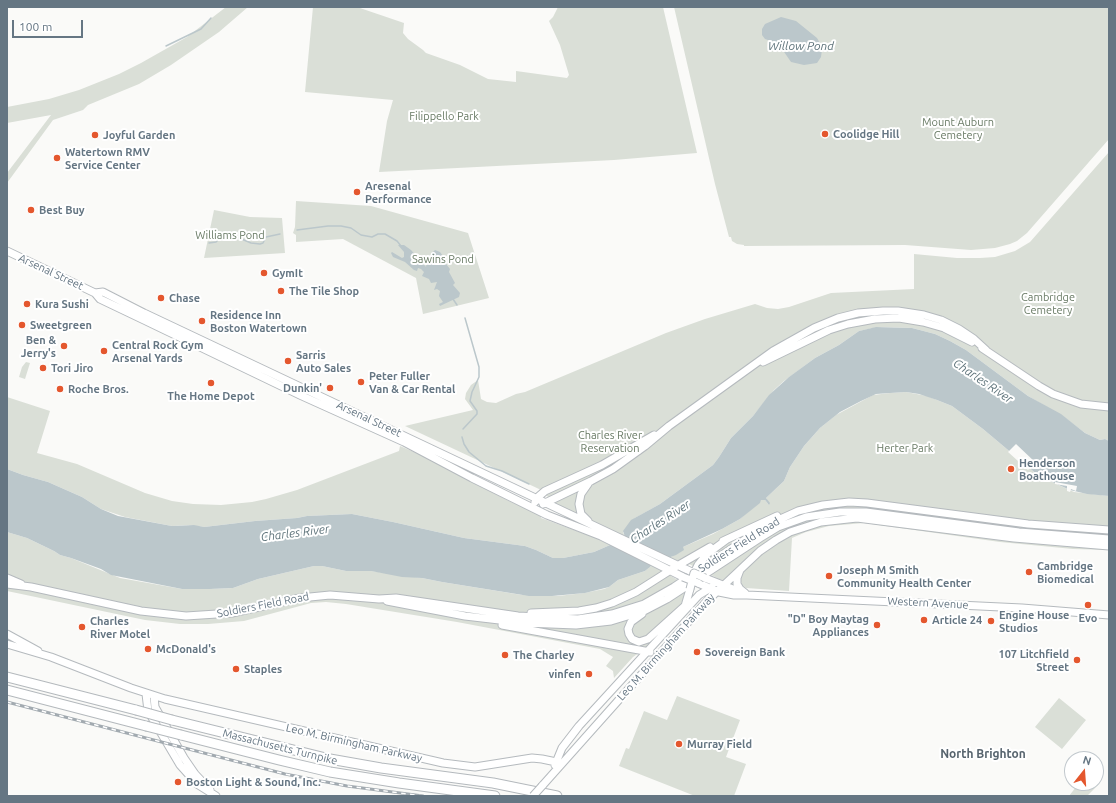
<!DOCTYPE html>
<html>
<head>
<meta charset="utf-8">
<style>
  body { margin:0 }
  #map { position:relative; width:1116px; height:803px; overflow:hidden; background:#fafaf8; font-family:Ubuntu,sans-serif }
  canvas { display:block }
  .frame { position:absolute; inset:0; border:8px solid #657683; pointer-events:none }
  .north { position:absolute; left:1064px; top:751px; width:40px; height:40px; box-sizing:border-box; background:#fff; border:1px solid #c1c8cd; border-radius:50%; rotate:17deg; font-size:11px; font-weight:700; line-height:16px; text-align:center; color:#657683 }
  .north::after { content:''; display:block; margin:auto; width:14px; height:18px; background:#e4572e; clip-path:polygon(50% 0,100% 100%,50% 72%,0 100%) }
  .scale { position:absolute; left:12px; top:20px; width:71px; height:18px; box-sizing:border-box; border:2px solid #657683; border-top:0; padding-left:5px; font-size:12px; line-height:14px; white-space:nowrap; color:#657683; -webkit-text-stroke:3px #fff; paint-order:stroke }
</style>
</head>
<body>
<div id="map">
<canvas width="1116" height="803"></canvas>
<div class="frame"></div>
<div class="north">N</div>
<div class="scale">100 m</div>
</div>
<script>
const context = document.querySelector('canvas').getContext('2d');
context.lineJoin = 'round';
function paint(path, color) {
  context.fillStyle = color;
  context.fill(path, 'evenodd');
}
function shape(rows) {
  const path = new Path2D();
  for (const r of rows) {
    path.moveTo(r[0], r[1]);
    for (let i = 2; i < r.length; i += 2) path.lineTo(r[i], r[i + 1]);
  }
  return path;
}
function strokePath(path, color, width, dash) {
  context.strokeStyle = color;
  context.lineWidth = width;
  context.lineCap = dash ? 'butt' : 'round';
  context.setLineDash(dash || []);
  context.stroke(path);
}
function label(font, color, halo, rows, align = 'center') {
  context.font = font + ' Ubuntu,sans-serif';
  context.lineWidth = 4;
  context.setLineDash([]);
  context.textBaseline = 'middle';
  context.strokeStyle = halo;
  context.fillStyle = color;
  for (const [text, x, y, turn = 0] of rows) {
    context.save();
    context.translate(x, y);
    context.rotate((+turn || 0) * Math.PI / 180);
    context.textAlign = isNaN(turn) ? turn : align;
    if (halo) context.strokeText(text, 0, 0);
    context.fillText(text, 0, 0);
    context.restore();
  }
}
paint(shape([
  [226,7,248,7,219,32,171,65,139,84,88,105,83,110,53,120,7,183,7,173,51,115,7,123,7,107,49,99,79,90,119,74,141,63,187,37],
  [313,7,357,7,404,23,403,33,408,39,423,50,426,53,460,65,488,79,516,82,516,71,567,78,569,75,560,45,549,21,553,17,558,7,663,7,697,153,614,160,379,172,387,121,393,100,305,92],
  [674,7,1109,7,1109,139,1027,233,1017,241,1010,244,995,248,971,250,905,245,744,246,744,245,737,244,732,241,731,237,729,237,715,184],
  [1109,152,1109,441,1105,439,1100,440,1085,433,1064,417,1028,396,966,350,950,341,935,334,912,328,882,327,873,328,859,331,839,345,815,358,784,381,774,390,753,416,731,438,719,457,713,465,660,504,635,518,623,532,625,537,555,503,539,489,405,426,473,410,465,399,466,393,471,385,478,380,481,399,487,402,496,403,516,394,525,392,666,333,705,319,755,304,767,308,778,309,789,307,831,293,914,289,914,254,957,258,980,258,995,257,1015,251,1030,242],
  [296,201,371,206,468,233,489,298,423,314,416,278,343,239,296,242,296,235,293,233,295,227],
  [214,210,250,217,282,218,285,253,204,258],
  [26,362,30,363,25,379,19,377,22,367],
  [906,392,927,396,952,406,983,429,1039,476,1074,492,1109,496,1109,550,1073,549,1000,542,864,523,829,526,806,532,792,538,789,591,746,588,742,585,741,582,734,583,719,579,687,563,669,558,680,552,683,547,713,534,740,519,761,500,765,500,769,505,766,498,784,481,790,467,804,446,820,428,836,415,873,395,890,393],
  [7,397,50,411,37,453,77,464,145,493,172,501,193,504,221,505,252,502,266,499,297,490,399,451,400,446,419,454,507,500,541,516,541,518,596,538,610,545,594,552,563,558,553,558,536,550,525,546,464,538,393,522,352,514,307,516,297,518,255,521,204,527,189,525,172,526,125,517,101,509,82,497,48,482,23,475,7,469],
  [7,532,27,538,54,551,60,555,71,558,120,578,182,589,210,589,233,588,258,579,314,566,322,566,346,571,371,571,422,578,442,582,522,595,558,596,584,593,604,589,609,587,618,580,645,571,652,565,683,583,685,588,685,594,676,616,646,648,633,657,614,678,613,671,606,666,613,657,600,649,457,622,346,604,326,602,311,603,244,621,208,624,180,624,145,620,7,591],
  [677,696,740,720,726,757,746,764,734,796,695,796,619,766,626,748,629,749,644,711,667,720],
  [1059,698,1086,720,1062,749,1035,727],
  [1079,783,1095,783,1098,785,1087,796,1069,796]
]), '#dadfd7');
paint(shape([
  [781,17,796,21,817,38,821,45,822,49,821,57,817,63,804,65,791,62,780,46,777,43,765,39,762,35,762,29,765,24],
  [398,245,404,245,411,250,426,267,427,261,425,258,426,256,432,257,432,253,435,250,440,252,443,256,442,259,450,269,449,272,455,283,453,285,460,293,459,297,440,306,439,304,443,302,439,296,440,291,437,289,434,290,437,282,431,283,429,279,422,276,424,272,421,269,418,268,417,271,414,270,405,262,393,257,391,253,392,252,402,258,404,257,404,252],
  [876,327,912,328,935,334,950,341,966,350,1028,396,1061,414,1085,433,1100,440,1105,439,1109,441,1109,496,1087,494,1070,490,1039,476,983,429,952,406,937,400,919,394,906,392,890,393,876,394,861,401,840,412,820,428,804,446,790,467,784,481,766,498,770,503,769,505,765,500,761,500,760,503,740,519,722,529,683,547,684,550,676,555,652,564,650,567,645,571,618,580,609,587,585,593,552,596,529,596,442,582,422,578,402,577,371,571,346,571,322,566,314,566,258,579,233,588,210,589,182,589,111,575,101,569,71,558,60,555,54,551,27,538,7,532,7,469,23,475,48,482,82,497,101,509,118,516,172,526,194,525,204,527,255,521,297,518,307,516,352,514,393,522,464,538,525,546,536,550,553,558,563,558,594,552,610,545,613,546,629,539,625,537,623,531,631,520,660,504,713,465,719,457,731,438,753,416,769,395,789,377,815,358,839,345,859,331]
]), '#bbc7cb');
paint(shape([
  [1016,444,1035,462,1028,470,1008,452],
  [1055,482,1077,486,1076,491,1071,489,1070,492,1067,491,1067,486,1055,484]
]), '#fafaf8');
strokePath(shape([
  [166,46,201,29,211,18],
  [297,230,328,226,341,226,351,228,361,235,372,237,378,234,385,234,397,241,401,246],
  [209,243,216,242,221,237,232,235,251,243,260,244,263,243,266,237,280,234],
  [453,299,457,305],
  [463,429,477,414,477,411,470,401,472,392,479,377,479,367,465,318],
  [462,437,464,444,469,452,486,466,502,471,529,484]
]), '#bbc7cb', 1.5);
const major = shape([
  [7,251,95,293,100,299,144,320,302,396,404,442,472,478,547,515,601,536,683,577],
  [95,293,103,292,144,313,694,573,698,565,707,554,726,540],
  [982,348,1039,386,1053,394,1081,404,1109,407],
  [763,362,829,330,848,324,875,319,899,318,923,322,944,328,972,342],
  [588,484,581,494,579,504,581,514,588,521],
  [535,502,538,497,545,491,602,465,654,435],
  [543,504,591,481,613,469,645,446,669,426,773,351,814,328,838,318,858,313,883,311,898,311,924,315,941,320,959,329,974,339,986,350],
  [723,541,777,516],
  [740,570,737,578,737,584,740,589,745,593],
  [7,578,21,584],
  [705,578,743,593],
  [698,583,719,592,734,595,747,595,1022,608,1109,615],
  [7,584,31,587,141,611,186,616,232,613,300,598,330,595,379,599,396,598,518,616,578,619,612,614,644,604,674,587,767,525,798,511,823,505,849,502,867,503,1028,524,1109,530],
  [387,601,465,616,525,623,576,625,611,621,644,611,667,599,760,538,778,527,806,517,840,512,866,512,1019,532,1109,539],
  [685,606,690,589],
  [531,613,579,611,596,608,612,603,636,592,677,566,710,547],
  [642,614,631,622,628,629,629,634,632,639,639,642,648,639,688,603],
  [502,625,650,652],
  [7,634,38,651],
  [7,644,51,657,131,688,165,699,443,763,475,767,532,758,542,759,561,763],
  [146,694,148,711,180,765,197,784,216,796],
  [154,696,155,707,184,758,195,774,210,790],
  [555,765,562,748,579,726,699,595,712,587],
  [542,786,707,601,760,551,776,540,790,532,821,522,857,518,1014,538,1109,546]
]);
const highway = shape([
  [7,677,136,710],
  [7,690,146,726],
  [172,720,330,759,381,768,493,783,557,796],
  [181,735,279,760,330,772,399,783,495,796]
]);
strokePath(major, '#b5babe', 9);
strokePath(highway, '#b4b9bd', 11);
strokePath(major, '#fff', 7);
strokePath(highway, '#fff', 9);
const rail = shape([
  [7,702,285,774,347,786,423,796]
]);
strokePath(rail, '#a2aab0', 3);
strokePath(rail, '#fff', 1.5, [4.5]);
const majorBridge = shape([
  [683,577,698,583],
  [690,589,694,573,705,578],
  [533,796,542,786]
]);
const highwayBridge = shape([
  [136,710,172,720],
  [146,726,181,735]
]);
strokePath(majorBridge, '#b5babe', 9, []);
strokePath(highwayBridge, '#b4b9bd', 11, []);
strokePath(majorBridge, '#fff', 7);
strokePath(highwayBridge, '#fff', 9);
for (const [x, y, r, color] of [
  [825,134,4,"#e4572e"],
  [95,135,4,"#e4572e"],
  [57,158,4,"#e4572e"],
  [357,192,4,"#e4572e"],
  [31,210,4,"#e4572e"],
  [264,273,4,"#e4572e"],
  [281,291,4,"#e4572e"],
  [161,298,4,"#e4572e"],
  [27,304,4,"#e4572e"],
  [202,321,4,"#e4572e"],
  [22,325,4,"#e4572e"],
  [64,346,4,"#e4572e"],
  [104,351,4,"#e4572e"],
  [288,361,4,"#e4572e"],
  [43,368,4,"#e4572e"],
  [361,382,4,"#e4572e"],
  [211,383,4,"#e4572e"],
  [330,388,4,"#e4572e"],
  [60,389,4,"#e4572e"],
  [1011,469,4,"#e4572e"],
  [1029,572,4,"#e4572e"],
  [829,576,4,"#e4572e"],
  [1088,605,4,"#e4572e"],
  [924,620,4,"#e4572e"],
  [991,621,4,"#e4572e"],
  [877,625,4,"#e4572e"],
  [82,627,4,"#e4572e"],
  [148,649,4,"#e4572e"],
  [697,652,4,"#e4572e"],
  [505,655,4,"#e4572e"],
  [1077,660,4,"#e4572e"],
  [236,669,4,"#e4572e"],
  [589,674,4,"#e4572e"],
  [679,744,4,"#e4572e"],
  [178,782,4,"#e4572e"]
]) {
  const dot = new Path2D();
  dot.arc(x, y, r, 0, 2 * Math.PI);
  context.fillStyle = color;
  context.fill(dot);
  strokePath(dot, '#fff', 1.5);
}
label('11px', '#687a64', '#fff', [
  ["Filippello Park",444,116],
  ["Mount Auburn",958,122],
  ["Cemetery",958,135],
  ["Williams Pond",230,235],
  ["Sawins Pond",443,259],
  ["Cambridge",1048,297],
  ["Cemetery",1048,310],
  ["Charles River",610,435],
  ["Reservation",610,448],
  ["Herter Park",905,448]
]);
label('bold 11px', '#657683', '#fff', [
  ["Coolidge Hill",833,134],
  ["Joyful Garden",103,135],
  ["Watertown RMV",65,152],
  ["Service Center",65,165],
  ["Aresenal",365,186],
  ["Performance",365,199],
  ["Best Buy",39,210],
  ["GymIt",272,273],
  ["The Tile Shop",289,291],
  ["Chase",169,298],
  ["Kura Sushi",35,304],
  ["Residence Inn",210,315],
  ["Boston Watertown",210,328],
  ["Sweetgreen",30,325],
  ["Ben &",56,340,"right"],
  ["Jerry's",56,353,"right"],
  ["Central Rock Gym",112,345],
  ["Arsenal Yards",112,358],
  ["Sarris",296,355],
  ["Auto Sales",296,368],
  ["Tori Jiro",51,368],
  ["Peter Fuller",369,376],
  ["Van & Car Rental",369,389],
  ["Dunkin'",322,388,"right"],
  ["Roche Bros.",68,389],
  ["The Home Depot",211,396,"center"],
  ["Henderson",1019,463],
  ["Boathouse",1019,476],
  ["Cambridge",1037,566],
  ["Biomedical",1037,579],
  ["Joseph M Smith",837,570],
  ["Community Health Center",837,583],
  ["Engine House",999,615],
  ["Studios",999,628],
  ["Evo",1088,618,"center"],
  ["\"D\" Boy Maytag",869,619,"right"],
  ["Appliances",869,632,"right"],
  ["Article 24",932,620],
  ["Charles",90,621],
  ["River Motel",90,634],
  ["McDonald's",156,649],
  ["Sovereign Bank",705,652],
  ["107 Litchfield",1069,654,"right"],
  ["Street",1069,667,"right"],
  ["The Charley",513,655],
  ["Staples",244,669],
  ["vinfen",581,674,"right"],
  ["Murray Field",687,744],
  ["Boston Light & Sound, Inc.",186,782]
], 'left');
label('11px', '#657683', '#fff', [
  ["Arsenal Street",51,272,25],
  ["Arsenal Street",369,419,25],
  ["Soldiers Field Road",739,545,-32],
  ["Western Avenue",928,603,3],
  ["Soldiers Field Road",263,605,-11],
  ["Leo M. Birmingham Parkway",666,647,-48],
  ["Leo M. Birmingham Parkway",354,743,13],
  ["Massachusetts Turnpike",280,747,14]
]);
label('italic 12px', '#60757c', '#fff', [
  ["Willow Pond",801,46],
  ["Charles River",983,381,34],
  ["Charles River",660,522,-33],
  ["Charles River",295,533,-7]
]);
label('bold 12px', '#57646e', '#fff', [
  ["North Brighton",983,754]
]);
</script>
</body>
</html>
